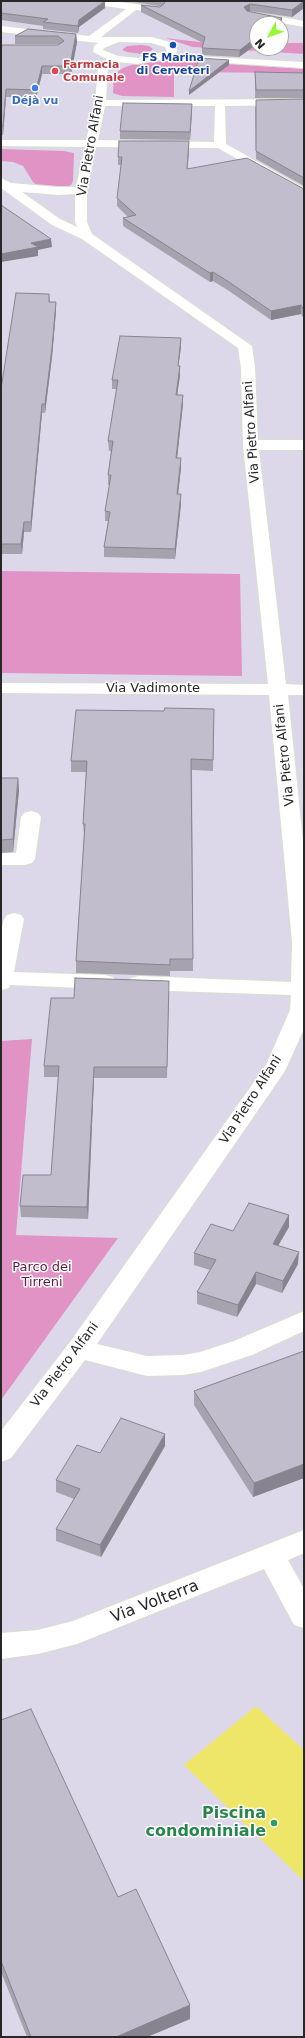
<!DOCTYPE html>
<html>
<head>
<meta charset="utf-8">
<style>
  body { margin:0 }
  #map { position:relative; width:305px; height:2038px; overflow:hidden; background:#dcd8ea; font-family:"DejaVu Sans",sans-serif }
  canvas { display:block }
  .frame { position:absolute; inset:0; border:2px solid #272727; pointer-events:none }
  .north { position:absolute; left:249px; top:16px; width:40px; height:40px; box-sizing:border-box; background:#fff; border:1px solid #a9a9a9; border-radius:50%; rotate:229deg; font-size:11px; font-weight:700; line-height:16px; text-align:center; color:#272727 }
  .north::after { content:''; display:block; margin:auto; width:14px; height:18px; background:#97f836; clip-path:polygon(50% 0,100% 100%,50% 72%,0 100%) }
</style>
</head>
<body>
<div id="map">
<canvas width="305" height="2038"></canvas>
<div class="frame"></div>
<div class="north">N</div>
</div>
<script>
const context = document.querySelector('canvas').getContext('2d');
context.lineJoin = 'round';
function paint(path, color) {
  context.fillStyle = color;
  context.fill(path, 'evenodd');
}
function shape(rows) {
  const path = new Path2D();
  for (const r of rows) {
    path.moveTo(r[0], r[1]);
    for (let i = 2; i < r.length; i += 2) path.lineTo(r[i], r[i + 1]);
  }
  return path;
}
function strokePath(path, color, width, dash) {
  context.strokeStyle = color;
  context.lineWidth = width;
  context.lineCap = dash ? 'butt' : 'round';
  context.setLineDash(dash || []);
  context.stroke(path);
}
function label(font, color, halo, rows, align = 'center') {
  context.font = font + ' "DejaVu Sans",sans-serif';
  context.lineWidth = 3;
  context.setLineDash([]);
  context.textBaseline = 'middle';
  context.strokeStyle = halo;
  context.fillStyle = color;
  for (const [text, x, y, turn = 0] of rows) {
    context.save();
    context.translate(x, y);
    context.rotate((+turn || 0) * Math.PI / 180);
    context.textAlign = isNaN(turn) ? turn : align;
    if (halo) context.strokeText(text, 0, 0);
    context.fillText(text, 0, 0);
    context.restore();
  }
}
paint(shape([
  [165,38,234,46,257,43,257,48,281,48,281,43,304,43,304,54,193,47],
  [141,45,149,46,153,49,149,52,141,54,127,52,122,50,127,46],
  [178,60,304,69,304,73,174,72,174,97,122,96,113,93,114,74,123,68,134,64],
  [1,149,64,151,74,153,73,181,71,185,63,188,38,186,33,182,23,166,13,162,1,161],
  [1,571,240,574,242,676,1,673],
  [32,1039,16,1235,118,1238,1,1400,1,1041]
]), '#e193c6');
paint(shape([
  [256,1706,304,1750,304,1881,184,1765]
]), '#ede669');
const minor = shape([
  [83,1,111,1,159,7,164,10,159,13,136,10,101,37,152,37,173,43,177,48,177,52,174,55,304,62,304,68,195,61,156,60,138,64,117,62,108,68,106,100,304,99,304,105,225,106,226,144,304,188,304,197,218,148,96,147,87,190,87,222,92,234,252,346,255,368,258,440,304,440,304,450,259,450,286,684,304,685,304,695,288,695,304,851,304,1029,285,1071,97,1344,147,1356,183,1355,200,1352,234,1341,304,1311,304,1331,252,1355,201,1372,183,1375,147,1376,85,1360,11,1458,1,1462,1,1431,70,1342,266,1065,290,1010,291,995,139,990,131,988,128,983,131,978,139,976,291,982,292,942,269,695,1,693,1,683,268,684,243,445,241,368,238,348,82,239,52,225,1,188,1,178,11,183,58,187,76,187,85,147,1,146,1,140,86,140,95,103,98,67,107,59,93,52,94,46,98,43,1,32,1,26,89,36,126,9,88,4,83,1],
  [119,42,151,43,165,47,167,51,138,58,118,56,103,50,104,48,119,42],
  [105,106,215,106,214,142,98,140,105,106],
  [22,192,58,195,75,194,75,222,77,227,60,219,22,192],
  [252,12,304,21,304,27,249,17,247,15,252,12],
  [31,811,38,813,41,817,35,859,32,863,25,865,1,865,1,853,16,853,21,817,24,813,31,811],
  [14,913,21,915,24,919,14,972,105,975,113,977,116,982,113,987,105,989,10,985,9,988,1,990,1,931,4,919,7,915,14,913],
  [304,1530,304,1553,288,1560,304,1589,304,1628,294,1625,264,1569,77,1644,38,1654,1,1659,1,1633,38,1630,73,1621,304,1530]
]);
strokePath(minor, '#d7e0cd', 2);
paint(minor, '#fff');
paint(shape([
  [1,1,105,8,79,27,78,33,43,29,43,26,1,20],
  [127,1,304,1,304,8,292,17,250,11,248,12,282,18,282,25,281,25,281,24,257,24,257,44,239,57,202,55,202,48,203,43,141,12,141,5,160,7,161,6,159,6],
  [76,34,77,42,71,74,42,74,36,98,6,97,3,135,1,135,1,51,58,45,59,44,15,44,15,36],
  [255,72,304,73,304,98,255,98],
  [304,99,304,186,256,159,255,107],
  [192,104,190,140,120,139,120,131],
  [189,141,187,169,304,189,304,319,301,314,271,320,229,291,213,281,210,282,123,226,123,218,128,217,117,206,117,198,121,165,118,165,118,157],
  [49,294,50,302,56,302,56,311,52,357,45,413,42,413,31,532,24,532,22,554,1,554,1,389],
  [181,338,181,347,178,366,180,375,177,395,183,404,177,458,181,468,178,494,181,504,175,559,104,557,104,547,108,521,105,521,105,511,110,485,108,485,108,475,111,451,109,451,108,441,117,389,112,389,112,380],
  [214,709,213,771,192,770,193,971,170,971,170,976,76,973,76,961,84,835,83,824,86,772,71,772,71,761,164,711],
  [1,778,18,778,19,790,13,852,1,853],
  [169,992,167,1078,94,1078,88,1219,21,1217,20,1206,51,1175,58,1077,44,1077,44,1066,74,998],
  [289,1215,289,1227,278,1246,298,1264,282,1293,256,1284,237,1317,197,1304,197,1292,210,1270,194,1265,194,1253,233,1231],
  [304,1351,304,1478,253,1497,194,1405,194,1391],
  [165,1446,101,1557,56,1541,56,1529,74,1499,56,1492,56,1480,100,1453],
  [1,1720,118,1897,190,2019,147,2037,27,2037,1,1972]
]), '#a6a3af');
paint(shape([
  [105,1,105,8,79,27,78,33,78,26,79,20],
  [304,1,304,8,292,17,292,10],
  [250,4,250,11,244,14,244,7],
  [282,18,282,25,281,25,281,24,274,24],
  [76,34,77,42,71,74,70,66],
  [257,37,257,44,239,57,240,50],
  [229,60,229,65,189,95,189,91],
  [42,66,42,74,36,98,36,90],
  [6,89,6,97,3,135,3,126],
  [192,104,192,112,190,140,190,132],
  [189,141,189,149,187,177,187,169],
  [51,239,52,247,38,250,38,256,1,262,1,254,31,243],
  [213,272,213,281,210,282,210,273],
  [56,302,56,311,52,357,45,413,45,404],
  [301,305,301,314,271,320,271,311],
  [181,338,181,347,177,375,178,366],
  [180,366,180,375,176,404,176,395],
  [183,395,183,404,176,468,176,458],
  [42,404,42,413,31,532,31,522],
  [181,458,181,468,177,504,177,494],
  [181,494,181,504,175,559,175,549],
  [24,522,24,532,22,554,21,544],
  [18,778,19,790,13,852,13,839],
  [2,854,2,866,1,876,1,859],
  [94,1067,94,1078,88,1219,87,1207],
  [289,1215,289,1227,272,1256,273,1244],
  [299,1252,298,1264,282,1293,283,1281],
  [256,1272,256,1284,237,1317,238,1305],
  [165,1434,165,1446,101,1557,100,1545],
  [304,1464,304,1478,253,1497,254,1483],
  [190,2005,190,2019,147,2037,116,2037]
]), '#87848f');
const building = shape([
  [1,1,105,1,79,20,78,26,43,22,48,19,1,13,1,1],
  [163,1,304,1,292,10,250,4,244,7,247,11,282,18,274,24,257,24,257,37,240,50,202,48,205,37,141,5,160,7,165,3,163,1],
  [28,29,76,34,70,66,42,66,36,90,6,89,3,126,1,126,1,51,2,45,58,45,64,41,58,36,15,36,28,29],
  [199,58,229,60,189,91,199,58],
  [255,72,304,73,304,90,256,90,255,72],
  [304,99,304,178,256,151,256,100,304,99],
  [123,103,192,104,190,132,120,131,123,103],
  [119,141,189,141,187,169,247,158,304,189,304,310,301,305,271,311,229,282,213,272,210,273,123,218,136,215,117,198,122,157,118,157,119,141],
  [1,205,51,239,31,243,38,247,1,254,1,205],
  [16,293,49,294,49,302,56,302,52,348,45,404,42,404,31,522,24,522,21,544,1,544,1,389,16,293],
  [120,336,181,338,178,366,180,366,176,395,183,395,176,458,181,458,177,494,181,494,175,549,104,547,110,512,105,511,111,475,108,475,113,441,108,441,118,380,112,380,120,336],
  [165,708,214,709,213,760,191,759,193,959,170,959,170,965,76,961,85,824,83,824,87,761,71,761,76,710,164,711,165,708],
  [1,778,18,778,13,839,1,840,1,778],
  [75,978,169,981,167,1067,94,1067,87,1207,20,1206,23,1175,51,1175,59,1066,44,1066,51,998,74,998,75,978],
  [249,1203,289,1215,273,1244,299,1252,283,1281,256,1272,238,1305,197,1292,216,1260,194,1253,211,1224,233,1231,249,1203],
  [304,1351,304,1464,254,1483,194,1391,304,1351],
  [121,1418,165,1434,100,1545,56,1529,80,1489,56,1480,77,1445,100,1453,121,1418],
  [31,1709,118,1897,136,1889,190,2005,116,2037,31,2037,1,1961,1,1720,31,1709]
]);
paint(building, '#c1bdcc');
strokePath(building, '#87848f', 1);
for (const [x, y, r, color] of [
  [173,45,4,"#1a4fb4"],
  [55,71,4,"#e0444e"],
  [35,88,4,"#3f7fe0"],
  [274,1823,4,"#2e9e5b"]
]) {
  const dot = new Path2D();
  dot.arc(x, y, r, 0, 2 * Math.PI);
  context.fillStyle = color;
  context.fill(dot);
  strokePath(dot, '#fff', 1.5);
}
label('bold 11px', '#164399', '#fff', [
  ["FS Marina",173,58],
  ["di Cerveteri",173,71]
]);
label('bold 11px', '#be3a42', '#fff', [
  ["Farmacia",63,65],
  ["Comunale",63,78]
], 'left');
label('bold 11px', '#366cbe', '#fff', [
  ["Déjà vu",35,101]
]);
label('13px', '#272727', '#fff', [
  ["Via Pietro Alfani",91,146,-80],
  ["Via Pietro Alfani",252,432,-94],
  ["Via Vadimonte",153,689],
  ["Via Pietro Alfani",285,755,-96],
  ["Via Pietro Alfani",251,1100,-57],
  ["Via Pietro Alfani",65,1365,-53]
]);
label('13px', '#61193f', '#fff', [
  ["Parco dei",42,1268],
  ["Tirreni",42,1283]
]);
label('16px', '#272727', '#fff', [
  ["Via Volterra",155,1602,-21]
]);
label('bold 16px', '#27864d', '#fff', [
  ["Piscina",266,1814],
  ["condominiale",266,1832]
], 'right');
</script>
</body>
</html>
